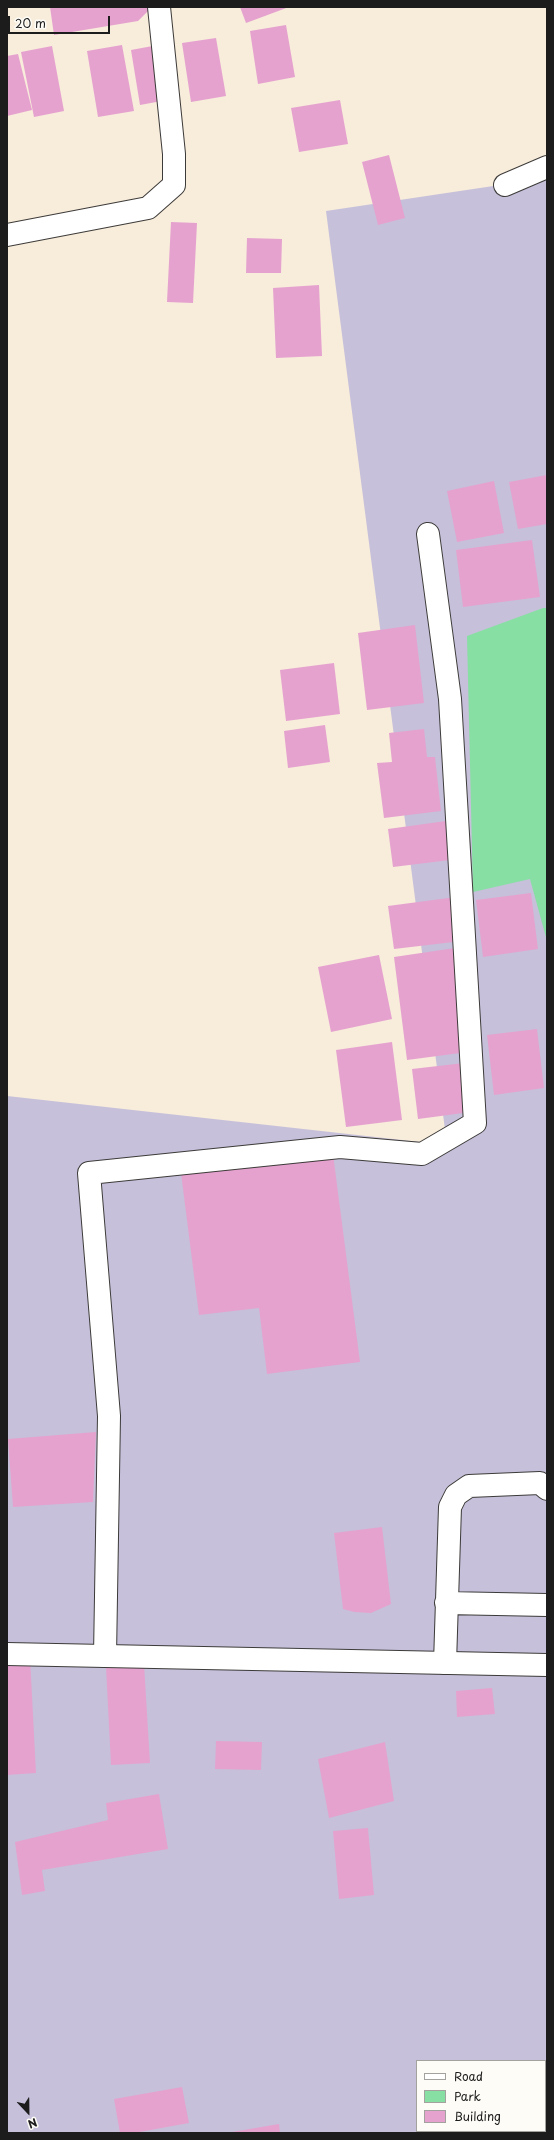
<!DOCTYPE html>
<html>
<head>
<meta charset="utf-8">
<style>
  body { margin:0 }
  #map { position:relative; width:554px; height:2140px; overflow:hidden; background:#f8ecdb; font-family:"Playpen Sans",sans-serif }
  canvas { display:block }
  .frame { position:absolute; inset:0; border:8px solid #1c1c1c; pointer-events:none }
  .legend { position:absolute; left:416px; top:2060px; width:130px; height:72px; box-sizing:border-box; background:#fdfcf7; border:1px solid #a3a29f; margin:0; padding:5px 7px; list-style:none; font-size:12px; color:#1c1c1c }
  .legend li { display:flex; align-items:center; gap:8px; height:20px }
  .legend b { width:20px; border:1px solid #a3a29f }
  .north { position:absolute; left:8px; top:2092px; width:40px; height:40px; -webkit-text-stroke:3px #fdfcf7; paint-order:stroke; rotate:158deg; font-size:11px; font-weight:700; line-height:16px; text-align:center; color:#1c1c1c }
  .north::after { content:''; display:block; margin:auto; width:14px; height:18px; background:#1c1c1c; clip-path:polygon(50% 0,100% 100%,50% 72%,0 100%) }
  .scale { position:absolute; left:8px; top:16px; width:102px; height:18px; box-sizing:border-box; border:2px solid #1c1c1c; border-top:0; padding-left:5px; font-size:12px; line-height:14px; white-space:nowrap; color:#1c1c1c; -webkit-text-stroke:3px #fdfcf7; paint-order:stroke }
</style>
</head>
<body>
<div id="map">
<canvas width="554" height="2140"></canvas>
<div class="frame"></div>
<ul class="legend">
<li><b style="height:5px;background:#fff"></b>Road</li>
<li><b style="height:11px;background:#87dfa3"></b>Park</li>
<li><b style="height:11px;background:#e5a2cf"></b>Building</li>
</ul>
<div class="north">N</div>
<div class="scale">20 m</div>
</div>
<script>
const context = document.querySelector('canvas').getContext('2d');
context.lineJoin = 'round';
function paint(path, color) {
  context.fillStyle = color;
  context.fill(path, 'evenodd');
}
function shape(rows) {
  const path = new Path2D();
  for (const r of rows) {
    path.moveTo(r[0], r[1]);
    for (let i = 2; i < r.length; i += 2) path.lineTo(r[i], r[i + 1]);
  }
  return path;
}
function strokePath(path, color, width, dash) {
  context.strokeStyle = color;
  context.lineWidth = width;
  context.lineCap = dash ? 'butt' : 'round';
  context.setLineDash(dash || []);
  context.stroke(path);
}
paint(shape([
  [547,178,547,2133,7,2133,7,1096,447,1145,326,211],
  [417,2061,545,2061,545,2131,417,2131]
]), '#c6c0da');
paint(shape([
  [543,608,547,608,547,941,530,879,473,892,467,636]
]), '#87dfa3');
paint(shape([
  [50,7,152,7,138,21,54,35],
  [240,7,289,7,246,23],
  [286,25,295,77,258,84,250,31],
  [216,38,226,96,191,102,182,43],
  [122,45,134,111,98,117,87,51],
  [158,45,167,100,140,105,131,50],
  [52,46,64,111,34,117,21,52],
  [18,54,32,110,7,116,7,56],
  [340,100,348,144,299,152,291,108],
  [389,155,405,218,378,225,362,162],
  [171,222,197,223,193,303,167,302],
  [247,238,282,239,281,273,246,273],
  [319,285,322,356,276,358,273,288],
  [547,475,547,524,518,529,509,482],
  [494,481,504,533,457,542,447,491],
  [532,540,540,597,463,607,456,550],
  [415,625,424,703,367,710,358,633],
  [334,663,340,714,286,721,280,670],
  [325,725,330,762,288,768,284,731],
  [424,729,427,757,435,757,441,811,384,818,377,763,392,762,389,733],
  [446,821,450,860,393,867,388,829],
  [531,893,538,949,483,957,476,900],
  [456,897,462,941,394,949,388,906],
  [455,948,468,1052,407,1060,394,957],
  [379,955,392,1019,331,1032,318,967],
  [537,1029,544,1088,494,1095,487,1035],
  [392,1042,402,1120,346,1127,336,1050],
  [464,1063,471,1112,418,1119,412,1069],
  [333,1154,360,1362,267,1374,259,1308,199,1315,181,1173],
  [96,1432,93,1502,13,1507,8,1439],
  [382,1527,391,1604,371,1613,354,1612,343,1609,334,1533],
  [30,1657,36,1773,7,1775,7,1659],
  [144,1664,150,1763,111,1765,106,1667],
  [492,1688,495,1714,457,1717,456,1691],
  [216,1741,262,1742,261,1770,215,1769],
  [385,1742,394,1801,329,1818,318,1759],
  [159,1794,168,1849,42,1870,45,1891,22,1895,15,1842,108,1820,106,1803],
  [368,1828,374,1895,339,1899,333,1831],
  [182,2087,189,2123,134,2133,120,2133,114,2099],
  [279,2124,280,2133,232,2133,232,2132]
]), '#e5a2cf');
const minor = shape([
  [505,185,547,167],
  [7,235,148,208,174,185,174,154,159,7],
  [446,1603,547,1605],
  [105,1656,109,1416,89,1173,340,1147,422,1154,475,1123,450,699,428,534],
  [445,1663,450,1507,456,1495,469,1486,540,1483,547,1489]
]);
const major = shape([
  [7,1654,547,1665]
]);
strokePath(minor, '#3d3b39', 24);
strokePath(major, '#3d3b39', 24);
strokePath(minor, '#fff', 22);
strokePath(major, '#fff', 22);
</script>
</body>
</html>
